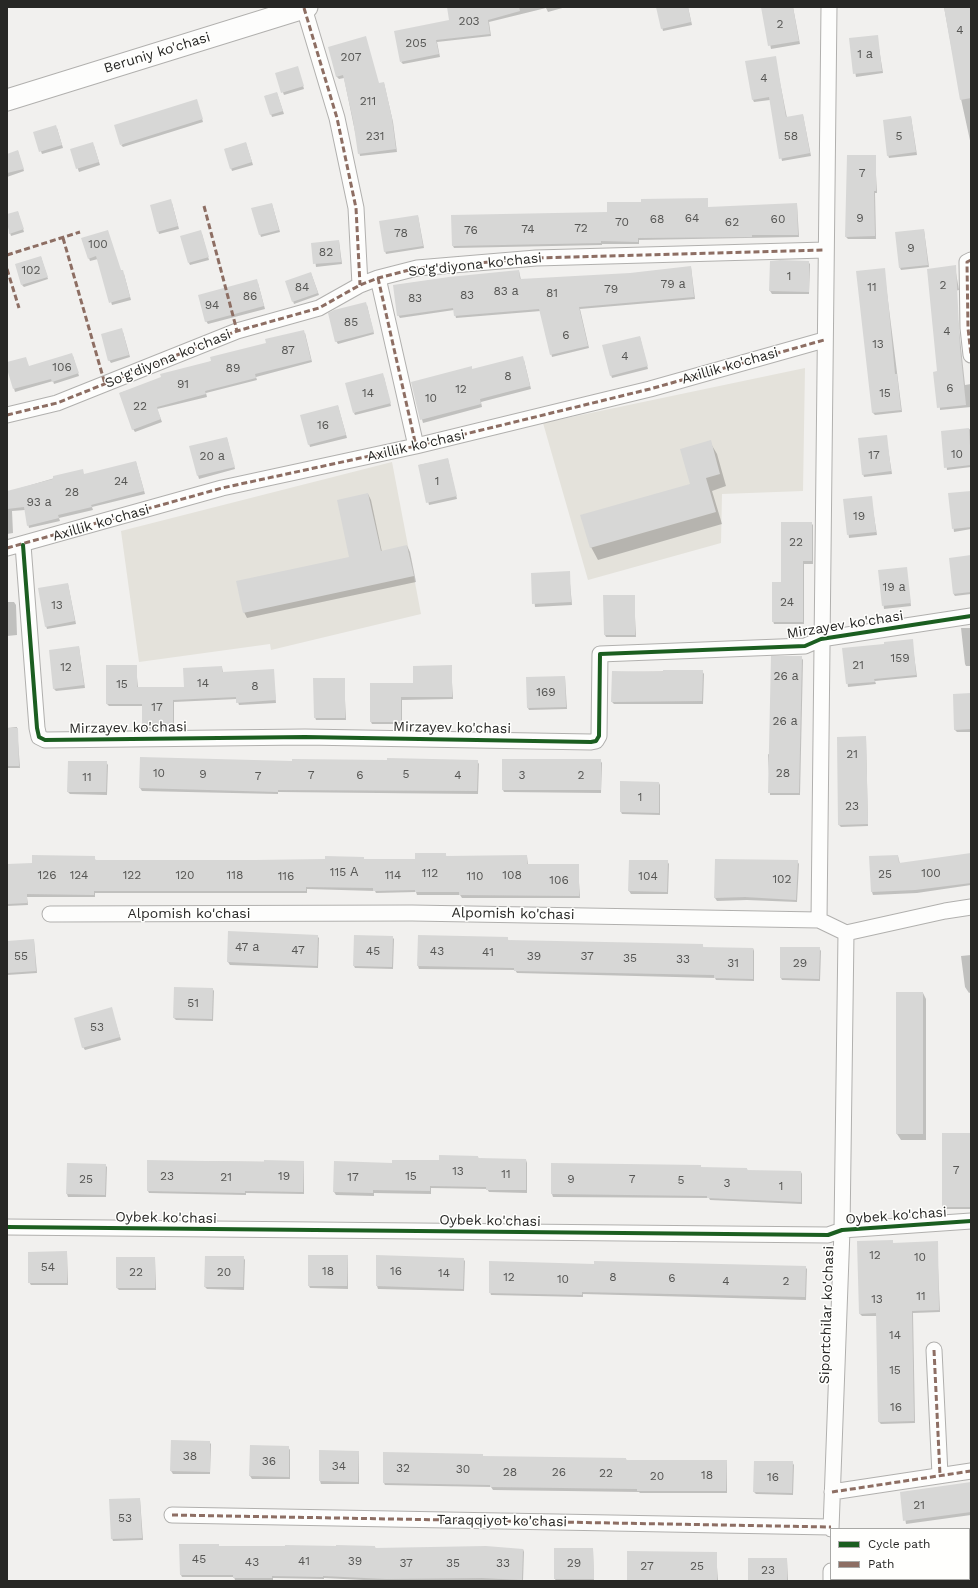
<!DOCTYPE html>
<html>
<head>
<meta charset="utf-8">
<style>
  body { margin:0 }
  #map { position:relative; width:978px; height:1588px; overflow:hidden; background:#f1f0ee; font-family:"Work Sans",sans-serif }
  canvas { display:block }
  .frame { position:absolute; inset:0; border:8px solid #272725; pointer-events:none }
  .legend { position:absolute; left:830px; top:1528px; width:140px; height:52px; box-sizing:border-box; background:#fffffd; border:1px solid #a9a9a7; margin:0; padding:5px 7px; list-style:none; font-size:12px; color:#272725 }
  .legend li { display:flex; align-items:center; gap:8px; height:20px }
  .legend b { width:20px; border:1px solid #a9a9a7 }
</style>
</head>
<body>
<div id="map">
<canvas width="978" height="1588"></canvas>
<div class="frame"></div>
<ul class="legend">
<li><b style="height:5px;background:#1b5e20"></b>Cycle path</li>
<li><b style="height:5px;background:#8d6e63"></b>Path</li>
</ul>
</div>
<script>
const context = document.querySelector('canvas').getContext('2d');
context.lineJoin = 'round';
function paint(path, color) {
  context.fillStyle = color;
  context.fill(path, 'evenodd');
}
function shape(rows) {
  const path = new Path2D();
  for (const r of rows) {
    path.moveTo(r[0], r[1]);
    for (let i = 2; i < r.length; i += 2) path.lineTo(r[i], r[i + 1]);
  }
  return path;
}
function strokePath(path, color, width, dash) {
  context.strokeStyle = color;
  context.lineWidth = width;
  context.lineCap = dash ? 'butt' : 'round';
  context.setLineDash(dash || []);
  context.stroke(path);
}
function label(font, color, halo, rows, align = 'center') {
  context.font = font + ' "Work Sans",sans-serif';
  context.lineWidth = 3;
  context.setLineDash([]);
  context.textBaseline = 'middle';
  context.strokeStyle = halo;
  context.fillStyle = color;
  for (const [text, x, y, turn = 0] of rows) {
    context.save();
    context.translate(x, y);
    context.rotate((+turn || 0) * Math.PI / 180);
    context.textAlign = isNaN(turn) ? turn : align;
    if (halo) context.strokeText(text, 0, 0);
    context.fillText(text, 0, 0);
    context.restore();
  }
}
paint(shape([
  [805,368,803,491,722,494,721,543,588,580,543,423],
  [392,462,421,614,271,650,270,644,139,662,121,531]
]), '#e4e2db');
paint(shape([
  [459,7,566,7,548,12,546,8,489,22,491,36,437,42,440,57,403,64,401,62,450,21],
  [657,7,688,7,692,25,663,31],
  [770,7,793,7,800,44,771,49,763,8],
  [944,7,971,7,971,145,961,99],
  [877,36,883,73,856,77,850,39],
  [329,48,379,84,384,83,393,122,397,152,360,156,344,78,339,79,337,77],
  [775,57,787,118,803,115,811,156,782,161,770,100,754,102,753,100],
  [298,68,304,89,284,95,276,74],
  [277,93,284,114,272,117,265,96],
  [197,101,203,122,123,147,121,145],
  [911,117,917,155,889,158,888,155],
  [57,128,63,148,42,154,34,133],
  [246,143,253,165,232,171,225,149],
  [94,146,100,165,79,172,71,150],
  [18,151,24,171,7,177,7,155],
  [875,156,877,193,875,193,876,239,848,239,846,237],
  [707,199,708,208,797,204,799,237,639,240,639,244,602,244,602,245,454,248,453,246,608,213,642,203],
  [172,203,179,229,159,234,151,206],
  [272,204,280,232,261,237,252,209],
  [18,212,24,232,11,236,7,223,7,215],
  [418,216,424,248,386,254,385,251],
  [924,230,929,267,901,270,900,268],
  [202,234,209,260,190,265,189,263],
  [82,239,124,274,131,300,112,305,98,259,90,261],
  [339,241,342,264,316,267,313,244],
  [41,257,48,279,24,287,22,285],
  [771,262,808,262,810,264,809,294,772,294,770,291],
  [691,267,695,299,580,309,589,348,552,357,541,311,456,318,454,310,400,318,398,315,519,271,521,280,630,274],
  [955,267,959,290,955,291,965,385,971,384,971,407,940,410,938,372],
  [884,269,902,412,875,415,873,413],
  [311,273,319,295,294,304,293,301],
  [258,283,265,309,208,324,206,321],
  [367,305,374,334,338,344,336,341],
  [123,332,130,357,111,363,109,360],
  [305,333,312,362,256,377,257,380,206,393,207,397,157,409,162,422,135,432,133,429,120,393,212,361],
  [640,337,648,369,612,378,611,375],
  [73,356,79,376,54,384,53,381,15,392,7,363,29,367],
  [524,360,531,389,481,402,482,407,423,423,412,383,471,367,473,370],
  [384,377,391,406,355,415,354,413],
  [338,406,347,438,310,447,301,416],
  [971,429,971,467,947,470,942,432],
  [886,436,892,474,864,477,863,474],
  [227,438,235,469,199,479,190,447],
  [710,442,717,454,726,486,712,491,722,524,598,560,591,547,691,484],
  [448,459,457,499,429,505,419,465],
  [136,462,145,494,92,507,93,510,59,518,60,521,29,528,25,510,12,511,13,533,7,534,7,492,82,470,84,475],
  [971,492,971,529,954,532,949,494],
  [368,494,371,500,382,552,407,546,410,552,416,582,247,618,244,612,350,558],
  [871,497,877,535,849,538,844,500],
  [811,523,813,525,813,564,804,564,804,624,774,624,773,621,782,583],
  [971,556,971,594,955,596,953,593],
  [906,568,911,606,884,609,879,571],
  [569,572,572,605,535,607,532,574],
  [68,584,76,624,47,629,46,626],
  [634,596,636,637,606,637,605,635],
  [7,602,14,602,16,605,17,635,7,636],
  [961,628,971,628,971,666,966,666,965,664],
  [912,640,917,677,875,681,876,684,848,687,843,649,885,645],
  [79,647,85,688,56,691,54,689],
  [801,657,803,660,800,795,770,795,768,754,770,755],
  [136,666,138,688,185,688,222,667,223,673,273,670,276,703,239,705,237,699,174,702,174,729,144,729,143,706,109,706,107,704],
  [451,666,453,699,402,700,402,724,372,724,371,722,414,684],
  [702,671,704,674,703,704,614,704,612,702,613,672],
  [565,677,567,709,529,710,528,708],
  [344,679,346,720,316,720,315,717],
  [971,694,971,732,957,732,955,730],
  [17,727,20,768,7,768,7,728],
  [866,737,868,826,841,827,839,825],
  [141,758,293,762,477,761,479,764,478,794,278,792,278,794,142,791,140,788],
  [600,760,602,763,601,793,504,792,503,790],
  [106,762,108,765,107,795,70,794,68,792],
  [659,783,660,785,660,815,622,814,621,812],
  [445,854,447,857,527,856,528,865,578,866,580,898,462,898,460,895,417,895,416,892,376,893,375,891,307,889,307,893,95,893,95,897,27,897,28,905,7,906,7,865,33,864,94,857,96,861,416,860],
  [971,854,971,885,917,893,873,895,872,892,870,857,898,856,900,864],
  [716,860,797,861,799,864,797,902,747,900,717,901,715,898],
  [667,861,669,864,668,894,631,894,629,891],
  [228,932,317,936,319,938,318,968,230,965,228,962],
  [392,937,394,939,393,969,355,968,354,966],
  [507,938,509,941,702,945,704,948,753,948,754,951,754,981,716,980,715,978,517,973,515,970,419,969,418,966],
  [34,940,37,973,7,975,7,942],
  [819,948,821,951,820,981,782,980,781,978],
  [971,955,971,992,969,993,965,987,961,956],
  [212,988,214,991,213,1021,176,1020,174,1018],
  [897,993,923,993,926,999,926,1140,901,1140,897,1134],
  [112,1011,121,1040,85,1050,83,1047],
  [970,1134,971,1209,944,1209,943,1207],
  [478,1157,479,1159,526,1160,527,1163,527,1193,489,1192,487,1189,431,1188,431,1194,374,1193,374,1196,336,1195,334,1192,335,1162,393,1164,440,1161],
  [148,1161,303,1162,304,1164,304,1194,246,1193,246,1195,149,1193,148,1191],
  [552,1164,700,1166,701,1168,747,1169,748,1171,801,1172,802,1174,802,1204,710,1200,709,1198,553,1197,552,1194],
  [105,1165,107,1167,106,1197,68,1197,67,1194],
  [892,1241,894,1244,937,1242,940,1312,913,1313,915,1423,881,1424,879,1422,877,1316,862,1316,860,1314],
  [67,1252,68,1285,31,1285,29,1282],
  [347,1256,348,1259,348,1289,310,1288,309,1286],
  [243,1257,245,1260,244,1290,207,1289,205,1287],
  [155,1258,156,1290,119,1290,117,1288],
  [463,1259,465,1261,464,1291,378,1289,377,1286],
  [595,1265,805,1267,807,1269,806,1300,583,1294,583,1297,491,1295,490,1292],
  [971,1384,971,1413,970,1385],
  [172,1441,209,1442,211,1444,210,1474,173,1474,171,1471],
  [251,1446,288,1447,290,1450,290,1479,252,1479,250,1476],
  [320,1451,358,1452,359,1455,359,1484,321,1484,320,1481],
  [483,1457,626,1459,627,1461,726,1461,727,1463,727,1493,640,1493,639,1492,493,1490,491,1487,385,1485,384,1483],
  [792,1462,794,1465,793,1495,756,1494,754,1492],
  [971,1484,971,1515,906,1524,901,1493],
  [140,1499,143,1540,113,1541,112,1538],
  [220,1547,375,1547,376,1549,523,1549,524,1552,523,1581,383,1581,324,1578,324,1579,273,1578,273,1580,235,1580,234,1577,182,1577,181,1575],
  [593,1549,594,1581,556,1581,555,1579],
  [716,1553,718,1581,628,1581],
  [787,1559,788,1581,749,1581],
  [969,1572,971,1572,971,1581,970,1581],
  [917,1579,935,1579,936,1581,901,1581]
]), '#0003');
paint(shape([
  [447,7,519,7,520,11,488,20,490,34,436,40,439,54,400,62,394,31,449,20],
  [656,7,688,7,691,22,661,29],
  [761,7,793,7,799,41,768,46],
  [944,7,971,7,971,98,960,100],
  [878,35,882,71,853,74,849,38],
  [366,36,379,83,384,82,392,118,396,149,358,154,353,120,343,75,336,77,328,47],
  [776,56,786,117,803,114,810,153,779,159,769,97,752,100,745,61],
  [298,66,304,86,281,93,275,73],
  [277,92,283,111,270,115,264,96],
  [197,99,203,119,120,145,114,125],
  [911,116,916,152,887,156,883,120],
  [56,125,62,145,39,152,33,132],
  [93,142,99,162,76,169,70,149],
  [246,142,252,162,230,169,224,149],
  [18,150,24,169,7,173,7,154],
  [847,155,876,155,876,191,874,191,875,236,845,237],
  [708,198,708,207,797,203,798,235,752,235,752,237,638,238,638,242,601,241,601,243,452,246,451,215,607,212,607,202,641,202,641,199],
  [171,199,178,226,157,232,150,205],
  [272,203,279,230,259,235,251,208],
  [18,211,24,229,9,234,7,214],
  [418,215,423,246,384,252,379,221],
  [924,229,928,265,899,268,895,232],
  [108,230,121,270,123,270,130,297,109,303,96,256,88,259,81,238],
  [201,230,209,257,188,263,180,236],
  [339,240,341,262,313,264,311,243],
  [41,256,48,277,21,285,15,264],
  [780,260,809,261,809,292,769,291,770,261],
  [956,265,960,348,966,405,937,408,933,372,937,371,927,269],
  [691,266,694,297,579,307,588,346,550,355,539,309,454,316,453,308,397,316,393,285,449,277,519,270,520,279,630,273],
  [885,268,895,374,897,374,901,410,872,413,856,271],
  [311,272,318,293,292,302,285,281],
  [257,279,264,306,205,322,198,295],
  [366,302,374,332,335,342,328,313,334,310],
  [122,328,129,355,108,361,101,334],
  [304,330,311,360,255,374,256,378,205,391,206,394,157,407,161,419,132,430,119,393,161,377,160,374,211,361,210,357,266,343,265,339],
  [640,336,648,366,610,376,602,345],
  [72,353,79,373,52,382,51,379,13,389,7,369,7,362,26,357,29,366],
  [523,356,530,386,480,399,481,404,420,420,411,382,472,366,472,369],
  [383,373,391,403,353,413,345,383],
  [338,405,346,435,308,445,300,415],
  [969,428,971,465,944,468,941,431],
  [887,435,891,471,862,475,858,438],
  [227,437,235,467,197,476,189,446],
  [711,440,720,474,706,478,716,512,590,548,580,515,690,484,680,449],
  [448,458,457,496,426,503,418,465],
  [136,461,144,491,91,505,92,507,58,515,59,518,27,526,24,507,7,509,7,491,53,479,53,476,83,469,84,474],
  [971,491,971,527,952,529,948,493],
  [368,493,381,551,407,545,414,576,243,613,236,581,349,557,337,500],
  [872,496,876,532,847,535,843,499],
  [781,522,812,522,812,561,803,561,803,622,772,622,772,582,781,582],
  [971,555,971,592,953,594,949,558],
  [907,567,911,603,882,606,878,570],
  [570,571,571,602,532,604,531,573],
  [68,583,75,621,45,627,38,588],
  [603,595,635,595,635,635,604,635],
  [913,639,916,675,874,679,875,682,846,684,842,648,884,644,884,642],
  [79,646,84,685,53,689,49,650],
  [771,656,802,656,799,793,768,793],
  [106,665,137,665,137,687,184,687,183,668,222,666,222,672,274,669,276,700,236,703,236,697,173,700,173,726,142,727,142,704,106,704],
  [452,665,452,697,401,697,401,722,370,722,370,683,413,683,413,666],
  [663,670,703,670,702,701,611,702,612,671,663,672],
  [565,676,566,707,527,708,526,677],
  [313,678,345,678,345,718,314,718],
  [971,693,971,729,954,730,953,694],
  [7,728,18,728,19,766,7,766],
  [866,736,868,824,838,825,837,737],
  [140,757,292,761,292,759,387,760,387,758,478,760,477,791,278,790,278,792,139,788],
  [502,759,601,759,601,790,502,790],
  [68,761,107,761,106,792,67,792],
  [620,781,659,782,659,813,620,812],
  [415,853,446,853,446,856,527,855,527,864,579,864,579,896,459,895,459,892,415,892,415,890,373,891,373,888,306,887,306,891,94,891,94,895,27,894,27,903,7,904,7,864,32,863,32,855,95,856,95,860,255,860,325,859,325,856,364,857,364,859,415,859],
  [971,853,971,883,915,890,871,892,869,856,898,855,899,863],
  [715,859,798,860,796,900,745,897,714,898],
  [629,860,668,860,667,892,628,891],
  [228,931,318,935,317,966,227,962],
  [354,935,393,936,392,967,353,966],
  [418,935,508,937,508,940,703,944,703,947,753,948,753,979,714,978,714,975,514,971,514,968,417,966],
  [34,939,36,971,7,973,7,941],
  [780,947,820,947,819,979,780,978],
  [174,987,213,988,212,1019,173,1018],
  [896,992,923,992,923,1134,896,1134],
  [112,1007,120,1037,82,1048,74,1018],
  [942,1133,970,1133,970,1207,942,1207],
  [439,1155,478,1156,478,1158,526,1159,526,1190,486,1190,486,1187,430,1186,430,1191,373,1190,373,1193,333,1192,334,1161,392,1163,392,1160,439,1160],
  [147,1160,264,1162,264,1160,304,1161,303,1192,245,1191,245,1193,147,1191],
  [67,1163,106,1164,105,1195,66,1194],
  [551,1163,701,1165,701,1167,747,1168,747,1170,801,1171,801,1202,707,1198,707,1196,551,1194],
  [893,1240,893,1243,938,1241,939,1310,912,1311,914,1421,878,1422,876,1313,859,1314,857,1241],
  [67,1251,67,1283,28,1283,28,1252],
  [308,1255,348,1255,347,1286,308,1286],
  [376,1255,464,1258,463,1289,376,1286],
  [205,1256,244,1256,243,1287,204,1287],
  [116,1257,155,1257,155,1288,116,1288],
  [489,1261,594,1264,594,1261,806,1266,805,1297,582,1292,582,1295,489,1293],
  [171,1440,210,1441,210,1472,170,1471],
  [250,1445,289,1446,289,1477,249,1476],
  [319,1450,359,1451,358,1482,319,1481],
  [383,1452,483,1454,483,1456,626,1458,626,1460,727,1460,726,1491,637,1491,637,1489,490,1487,490,1485,383,1483],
  [754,1461,793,1461,792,1493,753,1492],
  [971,1482,971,1512,903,1521,900,1492],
  [140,1498,142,1538,111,1539,109,1499],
  [179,1544,219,1544,219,1546,285,1546,285,1545,336,1546,336,1545,375,1546,375,1548,486,1546,523,1549,522,1580,482,1578,386,1579,323,1576,323,1577,272,1576,272,1578,233,1578,233,1575,180,1575],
  [554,1548,593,1548,594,1579,554,1579],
  [627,1551,717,1552,717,1581,627,1581],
  [748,1558,787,1558,787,1581,748,1581]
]), '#d7d7d6');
const street = shape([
  [304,8,337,118,356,208,360,285],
  [971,260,967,262,968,328,971,355],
  [378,278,416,446],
  [7,415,57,403,237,331,319,308,360,285,378,278,417,268,536,258,825,250],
  [23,545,37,728,39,737,45,740,305,737,591,742,596,741,599,736,600,654,805,646,821,639,971,616],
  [7,548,222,488,416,446,650,389,824,340],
  [50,914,412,913,819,920,846,933,945,911,971,907],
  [819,920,829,7],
  [7,1227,828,1235,842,1230,971,1221],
  [934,1350,940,1475],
  [832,1492,971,1471],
  [172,1515,831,1527],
  [831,1529,842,1230,846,933],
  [831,1581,831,1571]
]);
const secondary = shape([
  [7,100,307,7]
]);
strokePath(street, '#b1b0ae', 17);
strokePath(secondary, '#b1b0ae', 23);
strokePath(street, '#fdfdfc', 15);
strokePath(secondary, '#fdfdfc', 21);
strokePath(shape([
  [304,8,337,118,356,208,360,285],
  [204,206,237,331],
  [63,238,105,384],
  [7,255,80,232],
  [971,260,967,262,968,328,971,355],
  [7,269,19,308],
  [378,278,416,446],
  [7,415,57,403,237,331,319,308,360,285,378,278,417,268,536,258,825,250],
  [7,548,222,488,416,446,650,389,824,340],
  [934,1350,940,1475],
  [832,1492,971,1471],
  [172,1515,831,1527]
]), '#8d6e63', 3, [6, 3]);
strokePath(shape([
  [23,545,37,728,39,737,45,740,305,737,591,742,596,741,599,736,600,654,805,646,821,639,971,616],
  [7,1227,828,1235,842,1230,971,1221]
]), '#1b5e20', 4);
label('12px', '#565654', null, [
  ["203",469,21],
  ["2",780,24],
  ["4",960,30],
  ["205",416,43],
  ["1 а",865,54],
  ["207",351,57],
  ["4",764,78],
  ["211",368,101],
  ["231",375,136],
  ["58",791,136],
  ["5",899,136],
  ["7",862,173],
  ["64",692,218],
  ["9",860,218],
  ["68",657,219],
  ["60",778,219],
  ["70",622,222],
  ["62",732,222],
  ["72",581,228],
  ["74",528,229],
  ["76",471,230],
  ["78",401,233],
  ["100",98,244],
  ["9",911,248],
  ["82",326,252],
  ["102",31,270],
  ["1",789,276],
  ["79 а",673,284],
  ["2",943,285],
  ["84",302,287],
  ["11",872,287],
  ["79",611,289],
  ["83 а",506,291],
  ["81",552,293],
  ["83",467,295],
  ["86",250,296],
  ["83",415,298],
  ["94",212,305],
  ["85",351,322],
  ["4",947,331],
  ["6",566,335],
  ["13",878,344],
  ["87",288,350],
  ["4",625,356],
  ["106",62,367],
  ["89",233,368],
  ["8",508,376],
  ["91",183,384],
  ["6",950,388],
  ["12",461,389],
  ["14",368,393],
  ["15",885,393],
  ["10",431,398],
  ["22",140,406],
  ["16",323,425],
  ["10",957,454],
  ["17",874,455],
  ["20 а",212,456],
  ["24",121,481],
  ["1",437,481],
  ["28",72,492],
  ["93 а",39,502],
  ["19",859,516],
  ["22",796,542],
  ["19 а",894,587],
  ["24",787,602],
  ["13",57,605],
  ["159",900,658],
  ["21",858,665],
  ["12",66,667],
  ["26 а",786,676],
  ["14",203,683],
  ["15",122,684],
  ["8",255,686],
  ["169",546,692],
  ["17",157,707],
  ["26 а",785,721],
  ["21",852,754],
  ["10",159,773],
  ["28",783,773],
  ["9",203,774],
  ["5",406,774],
  ["7",311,775],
  ["6",360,775],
  ["4",458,775],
  ["3",522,775],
  ["2",581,775],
  ["7",258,776],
  ["11",87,777],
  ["1",640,797],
  ["23",852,806],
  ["115 А",344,872],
  ["112",430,873],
  ["100",931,873],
  ["25",885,874],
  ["126",47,875],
  ["124",79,875],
  ["122",132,875],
  ["120",185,875],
  ["118",235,875],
  ["114",393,875],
  ["108",512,875],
  ["116",286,876],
  ["110",475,876],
  ["104",648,876],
  ["102",782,879],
  ["106",559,880],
  ["47 а",247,947],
  ["47",298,950],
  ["45",373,951],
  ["43",437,951],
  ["41",488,952],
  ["55",21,956],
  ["39",534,956],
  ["37",587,956],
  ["35",630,958],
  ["33",683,959],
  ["31",733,963],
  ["29",800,963],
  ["51",193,1003],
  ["53",97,1027],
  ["7",956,1170],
  ["13",458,1171],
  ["11",506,1174],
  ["23",167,1176],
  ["19",284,1176],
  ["15",411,1176],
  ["21",226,1177],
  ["17",353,1177],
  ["25",86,1179],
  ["9",571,1179],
  ["7",632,1179],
  ["5",681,1180],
  ["3",727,1183],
  ["1",781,1186],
  ["12",875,1255],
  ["10",920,1257],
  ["54",48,1267],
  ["18",328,1271],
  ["16",396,1271],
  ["22",136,1272],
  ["20",224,1272],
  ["14",444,1273],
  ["12",509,1277],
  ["8",613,1277],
  ["6",672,1278],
  ["10",563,1279],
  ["4",726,1281],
  ["2",786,1281],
  ["11",921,1296],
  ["13",877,1299],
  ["14",895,1335],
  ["15",895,1370],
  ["16",896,1407],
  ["38",190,1456],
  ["36",269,1461],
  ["34",339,1466],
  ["32",403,1468],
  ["30",463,1469],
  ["28",510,1472],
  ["26",559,1472],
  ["22",606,1473],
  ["18",707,1475],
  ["20",657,1476],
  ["16",773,1477],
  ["21",919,1505],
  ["53",125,1518],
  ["45",199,1559],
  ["41",304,1561],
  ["39",355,1561],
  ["43",252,1562],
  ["37",406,1563],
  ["35",453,1563],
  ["33",503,1563],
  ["29",574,1563],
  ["27",647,1566],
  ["25",697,1566],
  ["23",768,1570]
]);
label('14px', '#272725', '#fffffd', [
  ["Beruniy ko'chasi",157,53,-17],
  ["So'g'diyona ko'chasi",475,265,-6],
  ["So'g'diyona ko'chasi",168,359,-22],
  ["Axillik ko'chasi",730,366,-16],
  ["Axillik ko'chasi",416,446,-13],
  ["Axillik ko'chasi",101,523,-16],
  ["Mirzayev ko'chasi",845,625,-9],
  ["Mirzayev ko'chasi",128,728,-1],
  ["Mirzayev ko'chasi",452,728,1],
  ["Alpomish ko'chasi",189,914],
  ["Alpomish ko'chasi",513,914,1],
  ["Oybek ko'chasi",896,1216,-4],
  ["Oybek ko'chasi",166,1218,1],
  ["Oybek ko'chasi",490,1221,1],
  ["Siportchilar ko'chasi",827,1315,-88],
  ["Taraqqiyot ko'chasi",502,1521,1]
]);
</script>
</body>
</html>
